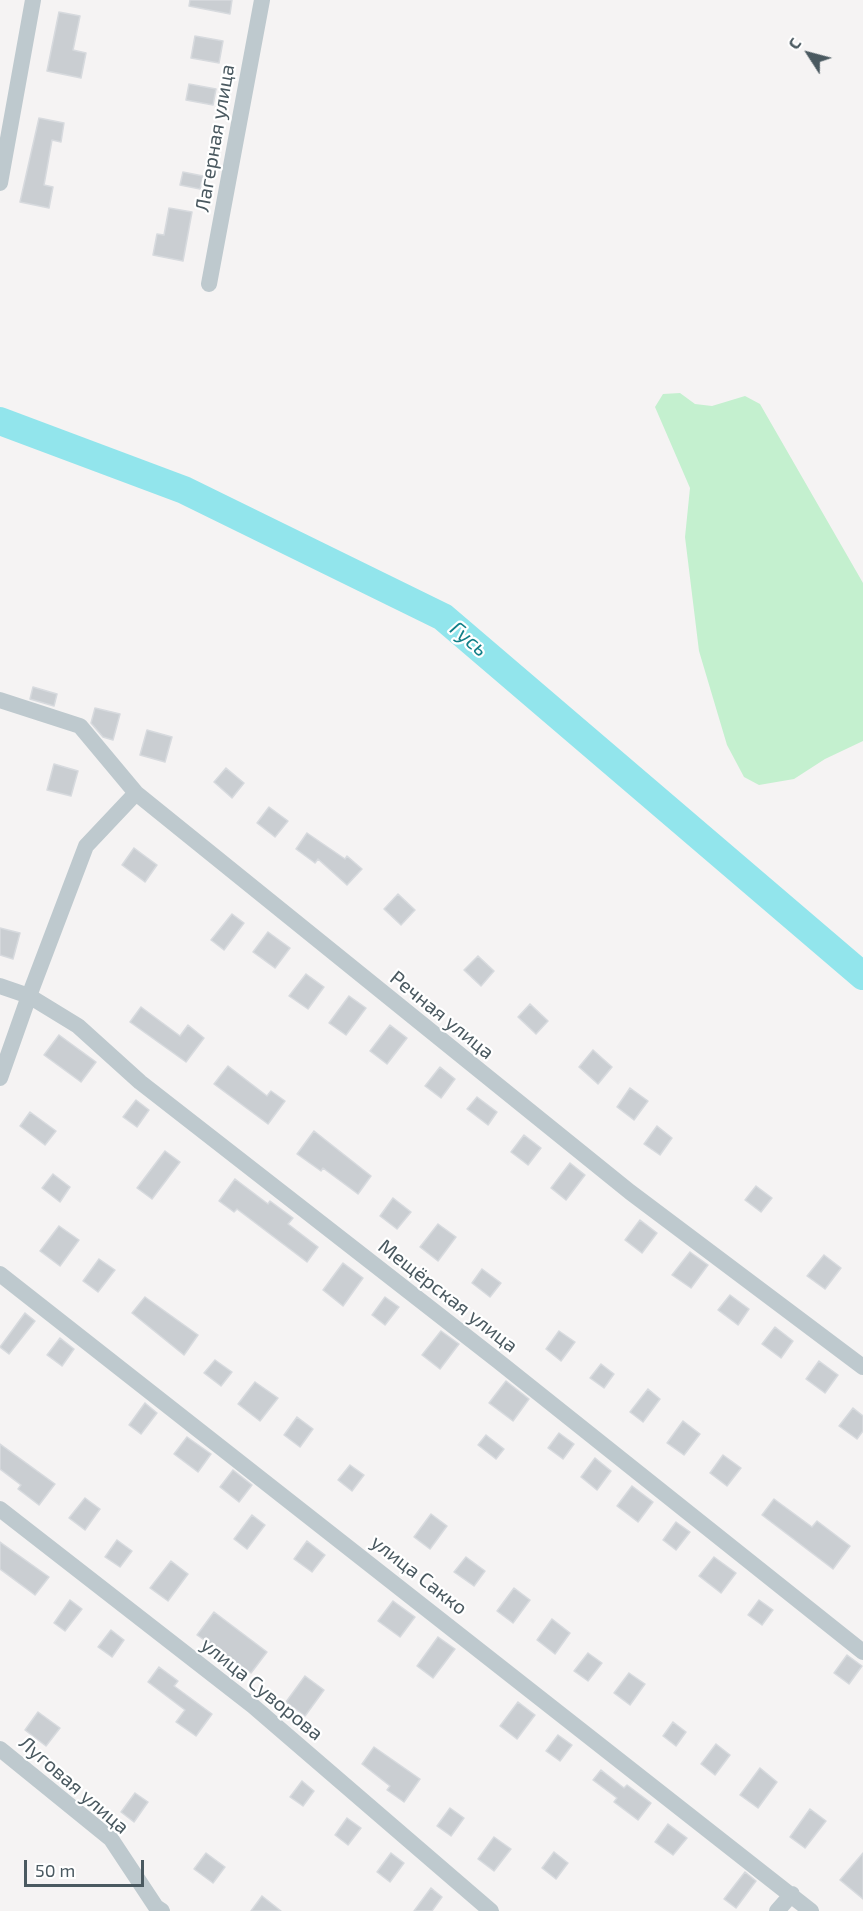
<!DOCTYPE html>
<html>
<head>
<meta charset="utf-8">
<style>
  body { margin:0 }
  #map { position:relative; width:863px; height:1911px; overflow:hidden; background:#f5f3f3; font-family:"Exo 2",sans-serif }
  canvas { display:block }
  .north { position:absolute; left:779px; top:24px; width:60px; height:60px; -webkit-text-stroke:4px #fff; paint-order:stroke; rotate:306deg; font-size:16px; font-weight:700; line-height:24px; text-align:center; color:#4a5960 }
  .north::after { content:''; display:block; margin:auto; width:21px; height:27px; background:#4a5960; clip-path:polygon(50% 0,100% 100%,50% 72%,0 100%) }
  .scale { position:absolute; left:24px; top:1860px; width:120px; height:27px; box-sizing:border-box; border:3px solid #4a5960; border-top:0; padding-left:8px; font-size:18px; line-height:21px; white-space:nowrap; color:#4a5960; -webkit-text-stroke:4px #fff; paint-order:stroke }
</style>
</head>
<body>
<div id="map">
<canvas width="863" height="1911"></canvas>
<div class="north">С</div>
<div class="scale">50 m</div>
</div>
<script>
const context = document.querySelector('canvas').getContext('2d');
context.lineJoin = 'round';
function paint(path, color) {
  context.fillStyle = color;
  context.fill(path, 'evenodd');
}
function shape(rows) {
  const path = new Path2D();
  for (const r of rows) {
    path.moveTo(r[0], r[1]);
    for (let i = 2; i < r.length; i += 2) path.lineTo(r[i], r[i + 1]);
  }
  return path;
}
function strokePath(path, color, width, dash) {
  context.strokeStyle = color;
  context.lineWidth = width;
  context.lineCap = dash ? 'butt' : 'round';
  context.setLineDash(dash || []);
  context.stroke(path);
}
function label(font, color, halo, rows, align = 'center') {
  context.font = font + ' "Exo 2",sans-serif';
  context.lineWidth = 4.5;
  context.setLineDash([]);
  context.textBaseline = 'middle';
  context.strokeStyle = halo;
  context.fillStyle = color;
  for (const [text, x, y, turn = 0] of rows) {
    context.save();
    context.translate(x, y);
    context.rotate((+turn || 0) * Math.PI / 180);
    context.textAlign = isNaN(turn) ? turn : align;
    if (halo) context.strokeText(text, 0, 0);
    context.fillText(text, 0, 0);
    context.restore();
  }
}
paint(shape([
  [680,393,695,404,712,406,745,396,760,404,863,583,863,741,825,759,794,779,759,785,744,777,727,745,699,651,685,537,690,488,655,407,663,394]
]), '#c4f0cf');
strokePath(shape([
  [0,421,184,490,443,617,863,976]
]), '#92e5ec', 28);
const building = shape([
  [190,0,232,0,230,14,189,6,190,0],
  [59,12,80,16,73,50,86,53,81,78,47,71,59,12],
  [195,36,223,41,219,63,191,58,195,36],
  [189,84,216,89,213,105,186,100,189,84],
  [39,118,64,123,61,142,52,140,44,185,53,187,49,208,20,202,39,118],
  [183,172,203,176,200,189,180,185,183,172],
  [169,208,192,212,183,261,153,255,157,234,164,235,169,208],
  [33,687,57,694,54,706,30,699,33,687],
  [95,708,120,714,113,740,103,737,91,723,95,708],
  [147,730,172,737,165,762,140,755,147,730],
  [54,764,78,771,71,796,47,790,54,764],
  [226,768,244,783,232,798,214,782,226,768],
  [269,807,288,821,275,837,257,823,269,807],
  [307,833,345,859,347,856,362,869,347,885,318,859,315,863,296,849,307,833],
  [134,848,157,865,145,882,122,865,134,848],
  [398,894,415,910,401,925,384,909,398,894],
  [232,914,244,923,224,950,211,940,232,914],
  [0,928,20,933,13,959,0,955,0,928],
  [268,932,290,948,275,968,253,952,268,932],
  [478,956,494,971,481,986,464,970,478,956],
  [306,974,324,987,308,1009,289,996,306,974],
  [349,996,366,1008,346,1035,329,1023,349,996],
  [530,1004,548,1021,536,1034,518,1017,530,1004],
  [141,1007,180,1036,188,1025,204,1038,186,1062,130,1022,141,1007],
  [390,1025,407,1038,387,1064,370,1051,390,1025],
  [59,1035,96,1062,81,1082,44,1055,59,1035],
  [593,1050,612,1067,598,1084,579,1067,593,1050],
  [228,1066,267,1096,271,1091,285,1101,268,1124,214,1084,228,1066],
  [440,1067,455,1079,441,1098,425,1086,440,1067],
  [630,1088,648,1101,634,1120,617,1107,630,1088],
  [477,1097,497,1112,488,1125,467,1109,477,1097],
  [136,1100,149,1110,137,1127,123,1117,136,1100],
  [30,1112,56,1131,45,1145,20,1126,30,1112],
  [657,1126,672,1138,660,1155,644,1144,657,1126],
  [314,1131,371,1176,358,1194,323,1168,321,1171,297,1154,314,1131],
  [524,1135,541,1148,528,1165,511,1152,524,1135],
  [165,1151,180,1162,152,1199,137,1188,165,1151],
  [570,1163,585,1175,566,1200,551,1188,570,1163],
  [53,1174,70,1187,60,1202,42,1188,53,1174],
  [235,1179,268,1204,270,1201,293,1218,288,1224,318,1247,307,1262,237,1209,234,1212,219,1201,235,1179],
  [756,1186,772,1198,761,1212,745,1200,756,1186],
  [393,1198,411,1212,397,1229,380,1216,393,1198],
  [640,1220,657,1233,642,1253,625,1240,640,1220],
  [438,1224,456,1237,438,1261,420,1247,438,1224],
  [59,1226,79,1240,60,1266,40,1251,59,1226],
  [690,1252,708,1265,691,1288,672,1275,690,1252],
  [824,1255,841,1268,825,1289,807,1276,824,1255],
  [99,1259,115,1270,98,1292,83,1281,99,1259],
  [343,1263,363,1278,343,1306,323,1290,343,1263],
  [482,1269,501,1283,490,1297,472,1283,482,1269],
  [730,1295,749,1309,738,1325,718,1310,730,1295],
  [145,1297,198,1335,184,1355,132,1313,145,1297],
  [385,1297,399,1307,385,1325,372,1315,385,1297],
  [25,1313,35,1321,9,1354,0,1347,25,1313],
  [775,1327,793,1341,781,1358,762,1344,775,1327],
  [441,1331,459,1344,440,1369,422,1355,441,1331],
  [559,1331,575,1342,561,1361,546,1349,559,1331],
  [60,1338,74,1349,62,1366,47,1355,60,1338],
  [215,1360,232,1372,221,1386,204,1373,215,1360],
  [819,1361,838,1375,825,1393,806,1379,819,1361],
  [601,1364,614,1374,604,1388,590,1378,601,1364],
  [506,1381,529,1399,513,1421,489,1403,506,1381],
  [255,1382,278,1398,260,1421,238,1404,255,1382],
  [648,1389,660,1399,643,1422,630,1412,648,1389],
  [145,1403,157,1413,141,1434,129,1425,145,1403],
  [853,1408,863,1416,863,1431,857,1439,839,1426,853,1408],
  [297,1417,313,1429,300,1447,284,1435,297,1417],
  [683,1421,700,1434,684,1455,667,1443,683,1421],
  [559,1433,574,1444,563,1459,548,1448,559,1433],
  [486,1435,504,1449,496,1459,478,1445,486,1435],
  [187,1437,211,1454,198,1472,174,1454,187,1437],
  [0,1444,55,1484,39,1505,18,1489,21,1485,0,1469,0,1444],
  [723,1455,741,1468,727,1486,710,1473,723,1455],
  [595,1458,611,1471,597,1490,581,1477,595,1458],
  [350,1465,364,1475,352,1491,338,1480,350,1465],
  [233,1470,252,1485,239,1502,220,1487,233,1470],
  [632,1486,653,1502,638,1522,617,1506,632,1486],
  [85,1498,100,1509,85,1530,69,1518,85,1498],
  [774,1499,812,1527,817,1521,850,1546,833,1569,762,1515,774,1499],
  [431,1514,447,1526,430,1549,414,1537,431,1514],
  [252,1515,265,1525,247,1549,234,1539,252,1515],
  [676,1522,690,1532,676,1550,663,1540,676,1522],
  [117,1540,132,1551,120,1567,105,1557,117,1540],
  [307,1541,325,1555,312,1572,294,1559,307,1541],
  [0,1542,49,1577,35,1595,0,1569,0,1542],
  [466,1557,485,1571,474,1586,454,1572,466,1557],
  [714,1557,736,1573,721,1593,699,1576,714,1557],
  [171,1561,188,1574,168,1601,150,1588,171,1561],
  [514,1588,530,1600,513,1623,497,1611,514,1588],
  [70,1600,82,1609,65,1631,54,1623,70,1600],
  [759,1600,773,1610,762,1625,748,1615,759,1600],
  [393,1601,415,1617,400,1637,378,1621,393,1601],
  [214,1612,267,1652,251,1673,197,1635,214,1612],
  [552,1619,570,1633,555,1654,537,1640,552,1619],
  [111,1630,124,1640,112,1657,98,1647,111,1630],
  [438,1637,455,1649,433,1678,417,1666,438,1637],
  [588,1653,602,1663,588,1681,574,1671,588,1653],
  [847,1655,862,1666,849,1684,834,1673,847,1655],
  [159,1667,178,1681,174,1686,212,1714,196,1736,176,1722,185,1710,148,1682,159,1667],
  [629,1673,645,1684,630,1705,614,1693,629,1673],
  [305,1676,324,1690,305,1716,286,1702,305,1676],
  [518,1702,535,1715,517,1739,500,1726,518,1702],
  [38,1712,60,1728,46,1746,25,1730,38,1712],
  [673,1722,686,1732,676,1746,663,1736,673,1722],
  [558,1735,572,1745,560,1761,546,1751,558,1735],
  [716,1744,730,1755,715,1775,701,1764,716,1744],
  [374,1747,420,1779,404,1802,387,1790,390,1786,362,1764,374,1747],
  [760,1768,777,1782,758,1808,740,1795,760,1768],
  [601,1770,624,1788,627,1785,651,1803,638,1820,614,1802,617,1798,593,1780,601,1770],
  [302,1781,314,1791,303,1806,290,1797,302,1781],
  [135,1793,148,1802,134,1822,121,1812,135,1793],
  [450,1808,464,1818,451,1836,437,1826,450,1808],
  [810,1809,826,1821,805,1848,790,1837,810,1809],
  [347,1818,361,1828,348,1845,335,1835,347,1818],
  [668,1824,687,1838,673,1855,655,1842,668,1824],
  [494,1837,511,1849,494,1871,478,1859,494,1837],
  [554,1852,568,1863,556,1879,542,1868,554,1852],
  [206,1853,225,1867,213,1883,194,1869,206,1853],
  [391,1853,404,1863,390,1882,377,1872,391,1853],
  [863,1853,863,1899,840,1880,863,1853],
  [745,1872,756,1881,736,1908,724,1899,745,1872],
  [431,1888,442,1897,432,1911,414,1911,431,1888],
  [262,1896,281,1911,251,1911,262,1896]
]);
paint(building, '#caced2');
strokePath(building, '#d7dade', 1.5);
strokePath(shape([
  [0,183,33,0],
  [209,284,262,0],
  [0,700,80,726,136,793,630,1192,863,1367],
  [0,986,29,996,78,1026,140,1082,498,1361,863,1652],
  [0,1078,29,996,86,846,136,793],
  [0,1274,811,1911],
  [0,1509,253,1706,491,1911],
  [0,1749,111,1839,156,1907,162,1911],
  [777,1911,792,1894]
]), '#bec9ce', 16);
label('20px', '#4a5960', '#fff', [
  ["Лагерная улица",215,138,-80],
  ["Речная улица",442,1015,39],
  ["Мещёрская улица",448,1296,38],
  ["улица Сакко",419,1575,38],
  ["улица Суворова",262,1689,39],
  ["Луговая улица",74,1785,41]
]);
label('italic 21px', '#107e87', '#fff', [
  ["Гусь",469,639,40]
]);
</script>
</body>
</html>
